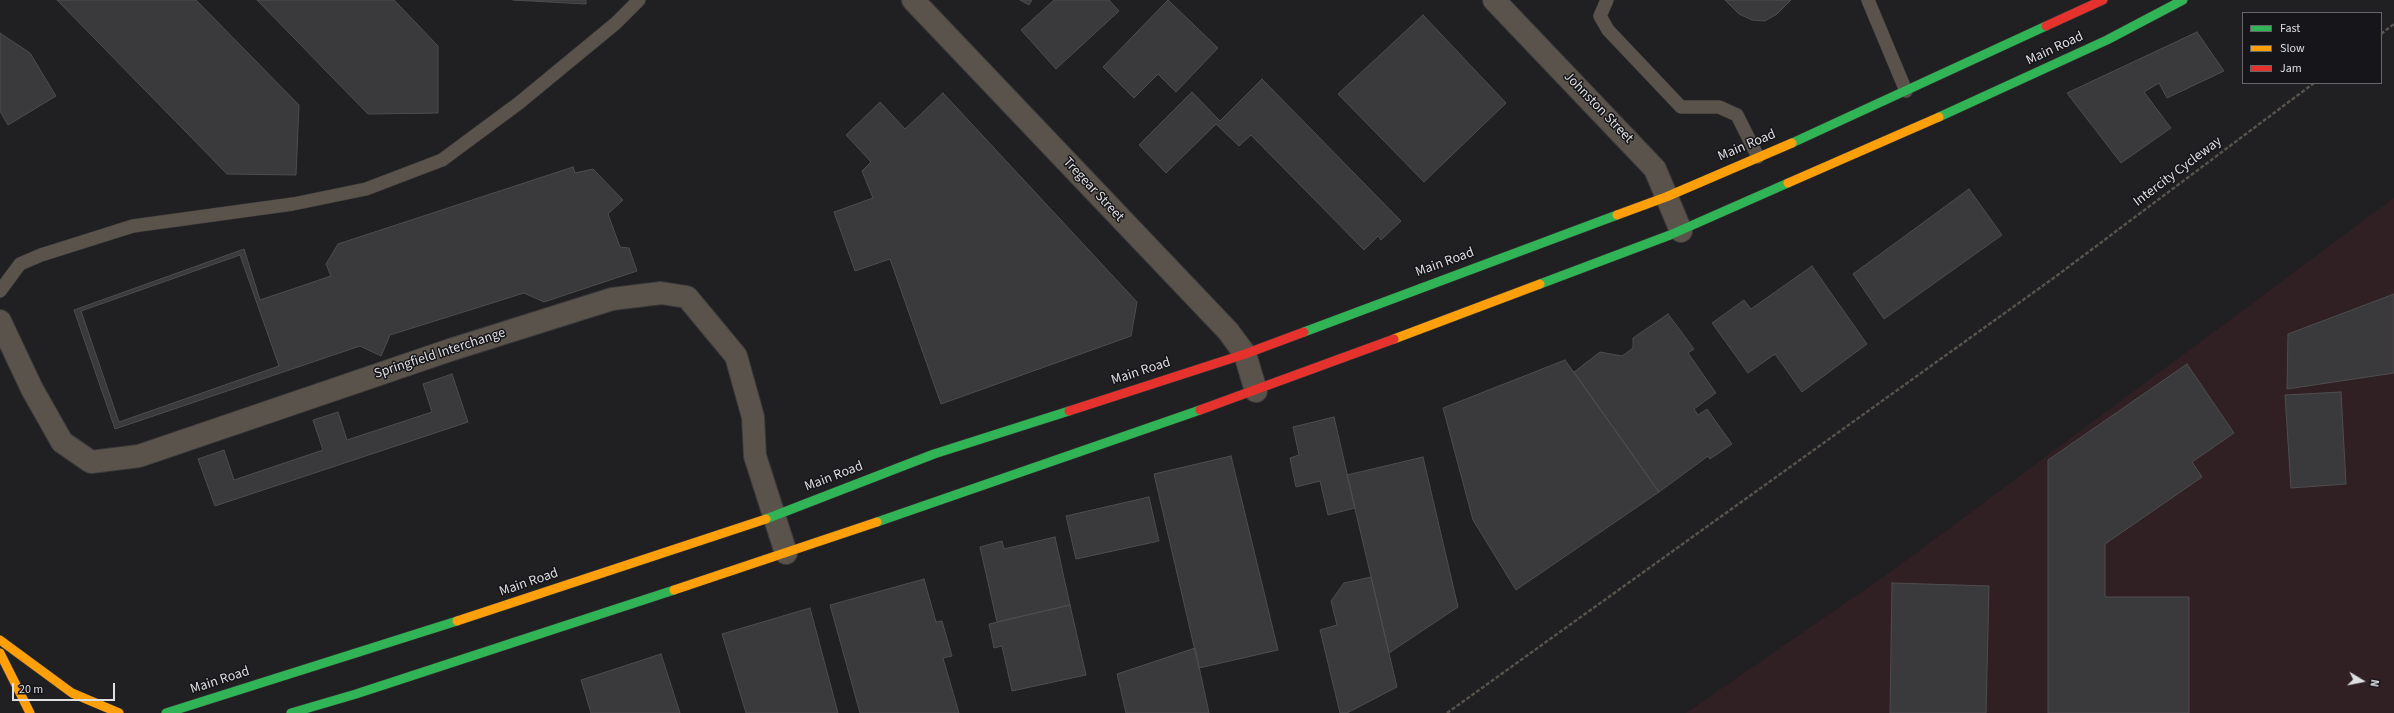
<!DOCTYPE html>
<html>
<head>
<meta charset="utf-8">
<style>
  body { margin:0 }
  #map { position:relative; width:2394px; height:713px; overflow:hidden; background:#201f21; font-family:"Source Sans 3",sans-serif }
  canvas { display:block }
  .legend { position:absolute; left:2242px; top:12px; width:140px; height:72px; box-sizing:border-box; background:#161519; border:1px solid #666669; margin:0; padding:5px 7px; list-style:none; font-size:12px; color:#dfdfe1 }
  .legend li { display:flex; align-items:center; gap:8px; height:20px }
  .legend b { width:20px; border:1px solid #666669 }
  .north { position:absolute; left:2342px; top:661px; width:40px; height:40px; -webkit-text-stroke:3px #161519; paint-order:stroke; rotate:100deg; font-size:11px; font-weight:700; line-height:16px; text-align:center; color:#dfdfe1 }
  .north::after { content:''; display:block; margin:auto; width:14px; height:18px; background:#dfdfe1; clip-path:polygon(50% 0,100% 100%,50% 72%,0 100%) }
  .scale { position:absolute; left:12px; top:683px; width:103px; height:18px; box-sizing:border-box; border:2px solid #dfdfe1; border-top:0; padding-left:5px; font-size:12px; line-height:14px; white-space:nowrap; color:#dfdfe1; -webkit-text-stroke:3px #161519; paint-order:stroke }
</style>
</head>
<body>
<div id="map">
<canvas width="2394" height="713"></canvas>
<ul class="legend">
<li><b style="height:5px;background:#30b455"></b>Fast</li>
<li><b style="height:5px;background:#ff9f0a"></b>Slow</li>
<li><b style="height:5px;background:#e5322d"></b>Jam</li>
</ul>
<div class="north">N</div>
<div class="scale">20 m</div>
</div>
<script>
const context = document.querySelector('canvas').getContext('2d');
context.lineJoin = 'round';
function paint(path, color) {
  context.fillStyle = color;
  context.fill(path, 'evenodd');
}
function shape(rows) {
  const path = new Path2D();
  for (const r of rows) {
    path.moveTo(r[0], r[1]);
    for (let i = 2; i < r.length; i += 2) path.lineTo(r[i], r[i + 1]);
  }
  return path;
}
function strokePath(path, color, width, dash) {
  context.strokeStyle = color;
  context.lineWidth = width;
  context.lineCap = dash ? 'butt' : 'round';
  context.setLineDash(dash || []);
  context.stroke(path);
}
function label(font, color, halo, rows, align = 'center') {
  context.font = font + ' "Source Sans 3",sans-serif';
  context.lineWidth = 3;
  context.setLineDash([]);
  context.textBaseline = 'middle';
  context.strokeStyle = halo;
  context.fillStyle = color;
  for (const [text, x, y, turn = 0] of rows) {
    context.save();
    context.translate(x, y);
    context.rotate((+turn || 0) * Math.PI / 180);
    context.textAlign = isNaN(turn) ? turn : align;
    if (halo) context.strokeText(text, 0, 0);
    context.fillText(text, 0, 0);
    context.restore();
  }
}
paint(shape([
  [2394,198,2394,713,1686,713,1889,573]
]), '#302024');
const building = shape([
  [57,0,196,0,299,105,296,175,227,174,57,0],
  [257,0,394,0,438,46,438,113,368,114,257,0],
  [513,0,586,0,586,4,513,0],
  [1020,0,1032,0,1029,5,1020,0],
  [1054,0,1109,0,1119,11,1056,69,1021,30,1054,0],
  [1168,0,1218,48,1176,92,1158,74,1134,98,1103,67,1168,0],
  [1725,0,1791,0,1777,14,1765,21,1752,20,1739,14,1725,0],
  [1423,15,1506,103,1424,182,1338,94,1423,15],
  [2197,32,2224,71,2167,98,2159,83,2144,92,2171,128,2121,163,2067,93,2197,32],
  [0,33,30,53,56,96,8,125,0,111,0,33],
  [1262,79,1401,221,1381,240,1378,236,1364,250,1251,135,1239,146,1216,124,1166,173,1139,145,1192,92,1220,121,1262,79],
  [943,93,1137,302,1131,336,941,404,890,259,855,271,834,212,873,198,862,171,871,162,846,135,880,102,905,129,943,93],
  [573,167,575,173,593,169,623,200,608,214,620,247,629,248,637,271,544,302,524,293,390,335,381,356,360,346,115,429,74,310,244,249,260,300,331,276,326,264,338,244,573,167],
  [1969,189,2002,235,1884,319,1853,274,1969,189],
  [240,255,279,366,119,422,81,311,240,255],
  [1812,266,1867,344,1802,392,1775,354,1748,373,1712,323,1744,300,1751,309,1812,266],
  [2394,294,2394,373,2287,389,2288,334,2394,294],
  [1668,314,1694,349,1688,353,1716,393,1694,409,1698,415,1707,409,1732,444,1710,459,1708,456,1659,492,1574,372,1600,352,1622,356,1633,348,1633,338,1668,314],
  [1565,360,1659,492,1516,590,1473,520,1443,408,1565,360],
  [2187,364,2234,433,2192,462,2202,477,2105,544,2105,597,2189,597,2189,713,2048,713,2048,460,2187,364],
  [452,374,468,422,215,506,198,459,224,450,234,480,323,450,313,420,338,412,347,440,432,412,423,384,452,374],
  [2341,392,2346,484,2291,488,2285,395,2341,392],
  [1334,417,1355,508,1328,515,1320,481,1296,487,1290,458,1299,455,1293,427,1334,417],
  [1231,456,1278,650,1199,668,1154,474,1231,456],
  [1423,457,1458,607,1389,653,1347,475,1423,457],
  [1149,497,1159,541,1076,559,1066,516,1149,497],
  [1055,537,1070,605,997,622,980,547,1002,541,1004,549,1055,537],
  [1371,577,1397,687,1347,713,1340,713,1320,630,1337,625,1331,601,1344,583,1371,577],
  [924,579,936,622,942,621,952,656,943,658,959,713,860,713,830,605,924,579],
  [1892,583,1989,586,1986,713,1890,713,1892,583],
  [1070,605,1086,675,1012,691,1002,646,994,648,989,624,1070,605],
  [810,608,838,713,746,713,722,634,810,608],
  [1195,648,1209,713,1126,713,1117,674,1195,648],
  [661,654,680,713,591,713,581,680,661,654]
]);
paint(building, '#3a393b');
strokePath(building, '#4e4d4e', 1);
const lane = shape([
  [1607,0,1600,16,1608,30,1681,107,1719,107,1737,115,1758,157],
  [1868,0,1906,91],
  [0,291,20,264,41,255,133,226,293,204,366,189,442,160,519,103,616,23,639,0]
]);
const street = shape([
  [913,0,1228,331,1245,354,1256,391],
  [1494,0,1655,169,1681,231],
  [0,321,32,389,62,442,91,462,139,456,450,350,612,299,661,293,687,297,736,356,753,417,755,456,786,553]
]);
const fast = shape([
  [1939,117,2107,40,2183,0],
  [1792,143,2046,26],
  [1540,284,1670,235,1788,183],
  [1304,332,1617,215],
  [766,519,934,454,1069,411],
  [877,522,1200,410],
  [166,713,457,621],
  [291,713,356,694,674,590]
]);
const slow = shape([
  [1788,183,1939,117],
  [1617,215,1666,197,1792,143],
  [1394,339,1540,284],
  [674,590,877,522],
  [457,621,766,519],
  [0,640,72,693,119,713],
  [0,653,30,713]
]);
const jam = shape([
  [2046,26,2103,0],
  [1200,410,1394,339],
  [1069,411,1245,354,1304,332]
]);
strokePath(lane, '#3b3a3c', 14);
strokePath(street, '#3b3a3c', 24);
strokePath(fast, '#3b3a3c', 10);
strokePath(slow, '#3b3a3c', 10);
strokePath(jam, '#3b3a3c', 10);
strokePath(shape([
  [2381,34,2394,24],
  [1447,713,2055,277,2314,83]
]), '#57534d', 2.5, [4, 2]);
strokePath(lane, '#5a534b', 13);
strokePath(street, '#5a534b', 22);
strokePath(fast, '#30b455', 9);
strokePath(slow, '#ff9f0a', 9);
strokePath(jam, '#e5322d', 9);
label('14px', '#dfdfe1', '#161519', [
  ["Main Road",2055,49,-25],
  ["Johnston Street",1598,108,46],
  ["Main Road",1747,146,-23],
  ["Intercity Cycleway",2178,172,-37],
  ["Tregear Street",1093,190,47],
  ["Main Road",1445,263,-20],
  ["Springfield Interchange",440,354,-18],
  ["Main Road",1141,372,-18],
  ["Main Road",834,477,-21],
  ["Main Road",529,583,-19],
  ["Main Road",220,681,-18]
]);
</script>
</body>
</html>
